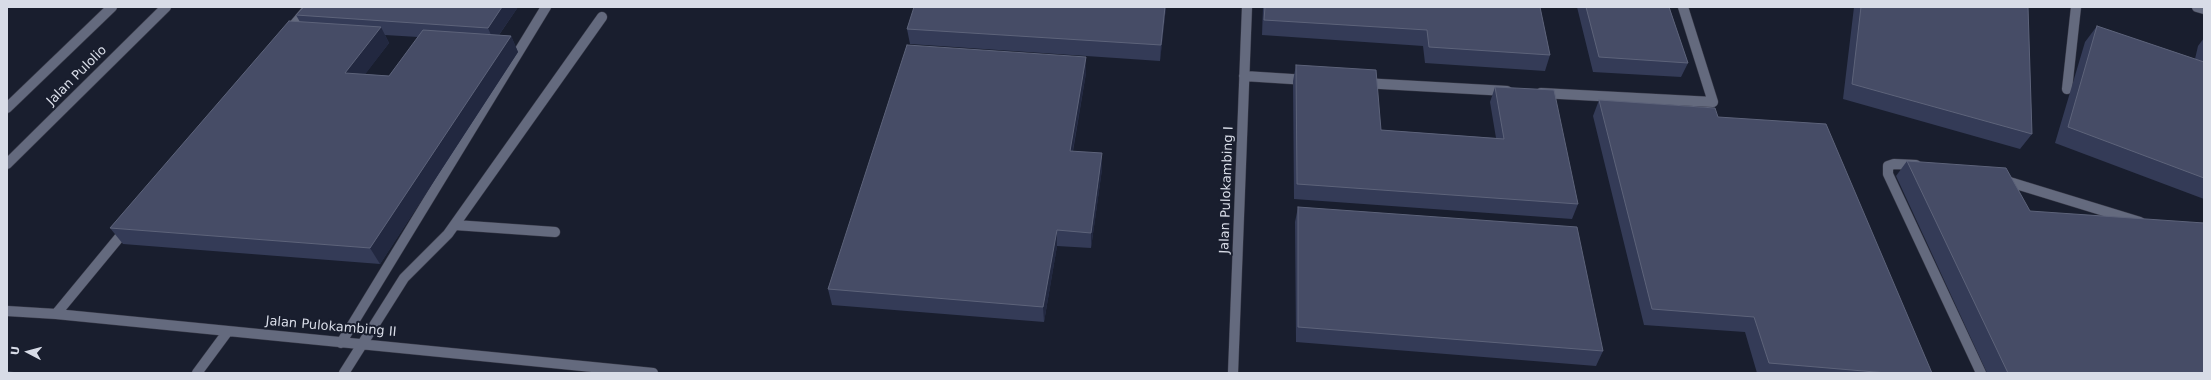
<!DOCTYPE html>
<html>
<head>
<meta charset="utf-8">
<style>
  body { margin:0 }
  #map { position:relative; width:2211px; height:380px; overflow:hidden; background:#191e2e; font-family:"DejaVu Sans",sans-serif }
  canvas { display:block }
  .frame { position:absolute; inset:0; border:8px solid #d8dce7; pointer-events:none }
  .north { position:absolute; left:8px; top:332px; width:40px; height:40px; -webkit-text-stroke:3px #191e2e; paint-order:stroke; rotate:276deg; font-size:11px; font-weight:700; line-height:16px; text-align:center; color:#d8dce7 }
  .north::after { content:''; display:block; margin:auto; width:14px; height:18px; background:#d8dce7; clip-path:polygon(50% 0,100% 100%,50% 72%,0 100%) }
</style>
</head>
<body>
<div id="map">
<canvas width="2211" height="380"></canvas>
<div class="frame"></div>
<div class="north">U</div>
</div>
<script>
const context = document.querySelector('canvas').getContext('2d');
context.lineJoin = 'round';
function shape(rows) {
  const path = new Path2D();
  for (const r of rows) {
    path.moveTo(r[0], r[1]);
    for (let i = 2; i < r.length; i += 2) path.lineTo(r[i], r[i + 1]);
  }
  return path;
}
function strokePath(path, color, width, dash) {
  context.strokeStyle = color;
  context.lineWidth = width;
  context.lineCap = dash ? 'butt' : 'round';
  context.setLineDash(dash || []);
  context.stroke(path);
}
function paint(path, color) {
  context.fillStyle = color;
  context.fill(path, 'evenodd');
}
function label(font, color, halo, rows, align = 'center') {
  context.font = font + ' "DejaVu Sans",sans-serif';
  context.lineWidth = 4;
  context.setLineDash([]);
  context.textBaseline = 'middle';
  context.strokeStyle = halo;
  context.fillStyle = color;
  for (const [text, x, y, turn = 0] of rows) {
    context.save();
    context.translate(x, y);
    context.rotate((+turn || 0) * Math.PI / 180);
    context.textAlign = isNaN(turn) ? turn : align;
    if (halo) context.strokeText(text, 0, 0);
    context.fillText(text, 0, 0);
    context.restore();
  }
}
const minor = shape([
  [2197,7,2204,9],
  [288,32,309,7],
  [1244,76,1307,80],
  [1363,83,1507,91],
  [2067,89,2076,7],
  [1541,93,1713,102,1683,7],
  [7,108,112,7],
  [7,164,166,7],
  [1916,165,1894,164,1888,166,1888,174,1981,373],
  [2003,180,2140,222],
  [455,225,555,232],
  [7,311,56,314,653,373],
  [56,314,127,228],
  [341,343,546,7],
  [197,373,228,331],
  [344,373,404,278,448,234,602,17],
  [1233,373,1247,7]
]);
strokePath(minor, '#383a48', 11);
strokePath(minor, '#646a7e', 10);
paint(shape([
  [518,7,499,35,511,36,518,52,380,264,123,244,110,228,300,22,296,15],
  [385,35,418,37,389,76,365,74,389,43],
  [1166,7,1160,61,910,44,907,29],
  [1263,7,1540,7,1550,55,1545,71,1425,63,1423,46,1262,35],
  [1577,7,1669,7,1688,63,1681,77,1593,72],
  [1854,7,2028,7,2032,134,2020,149,1843,99],
  [2097,26,2195,59,2198,46,2204,38,2204,199,2055,143,2085,42],
  [1086,57,1086,73,1073,151,1102,169,1091,248,1057,246,1044,322,832,305,828,289],
  [1296,65,1381,130,1496,138,1490,102,1495,87,1578,204,1572,219,1294,199,1293,81],
  [1599,100,1718,117,1932,373,1757,373,1745,332,1644,325,1593,116],
  [1907,161,2030,211,2204,373,1987,373,1896,176],
  [1298,207,1603,351,1596,366,1296,342,1295,222]
]), '#343b57');
paint(shape([
  [502,7,518,7,494,42,488,28],
  [1165,7,1166,7,1160,61,1161,45],
  [381,27,389,43,354,89,345,73],
  [511,36,518,52,380,264,370,248],
  [1086,57,1086,73,1070,166,1070,151],
  [1102,153,1102,169,1091,248,1091,233],
  [1057,230,1057,246,1044,322,1043,307]
]), '#222840');
const building = shape([
  [304,7,502,7,488,28,296,15,304,7],
  [914,7,1165,7,1161,45,907,29,914,7],
  [1265,7,1540,7,1550,55,1429,47,1427,30,1264,20,1265,7],
  [1586,7,1669,7,1688,63,1599,57,1586,7],
  [1861,7,2028,7,2032,134,1852,84,1861,7],
  [289,21,381,27,345,73,389,76,423,30,511,36,370,248,110,228,289,21],
  [2097,26,2204,62,2204,178,2068,127,2097,26],
  [907,45,1086,57,1070,151,1102,153,1091,233,1057,230,1043,307,828,289,907,45],
  [1296,65,1376,70,1381,130,1504,139,1495,87,1554,90,1578,204,1297,184,1296,65],
  [1599,100,1715,108,1718,117,1826,124,1932,373,1887,373,1769,363,1754,317,1652,309,1599,100],
  [1907,161,2006,168,2030,211,2204,223,2204,373,2008,373,1907,161],
  [1298,207,1577,227,1603,351,1298,327,1298,207],
  [7,372,21,373,7,373,7,372]
]);
paint(building, '#464c66');
strokePath(building, '#5d637a', 1);
label('13px', '#d8dce7', '#191e2e', [
  ["Jalan Pulolio",77,76,-45],
  ["Jalan Pulokambing I",1227,190,-88],
  ["Jalan Pulokambing II",331,327,5]
]);
</script>
</body>
</html>
